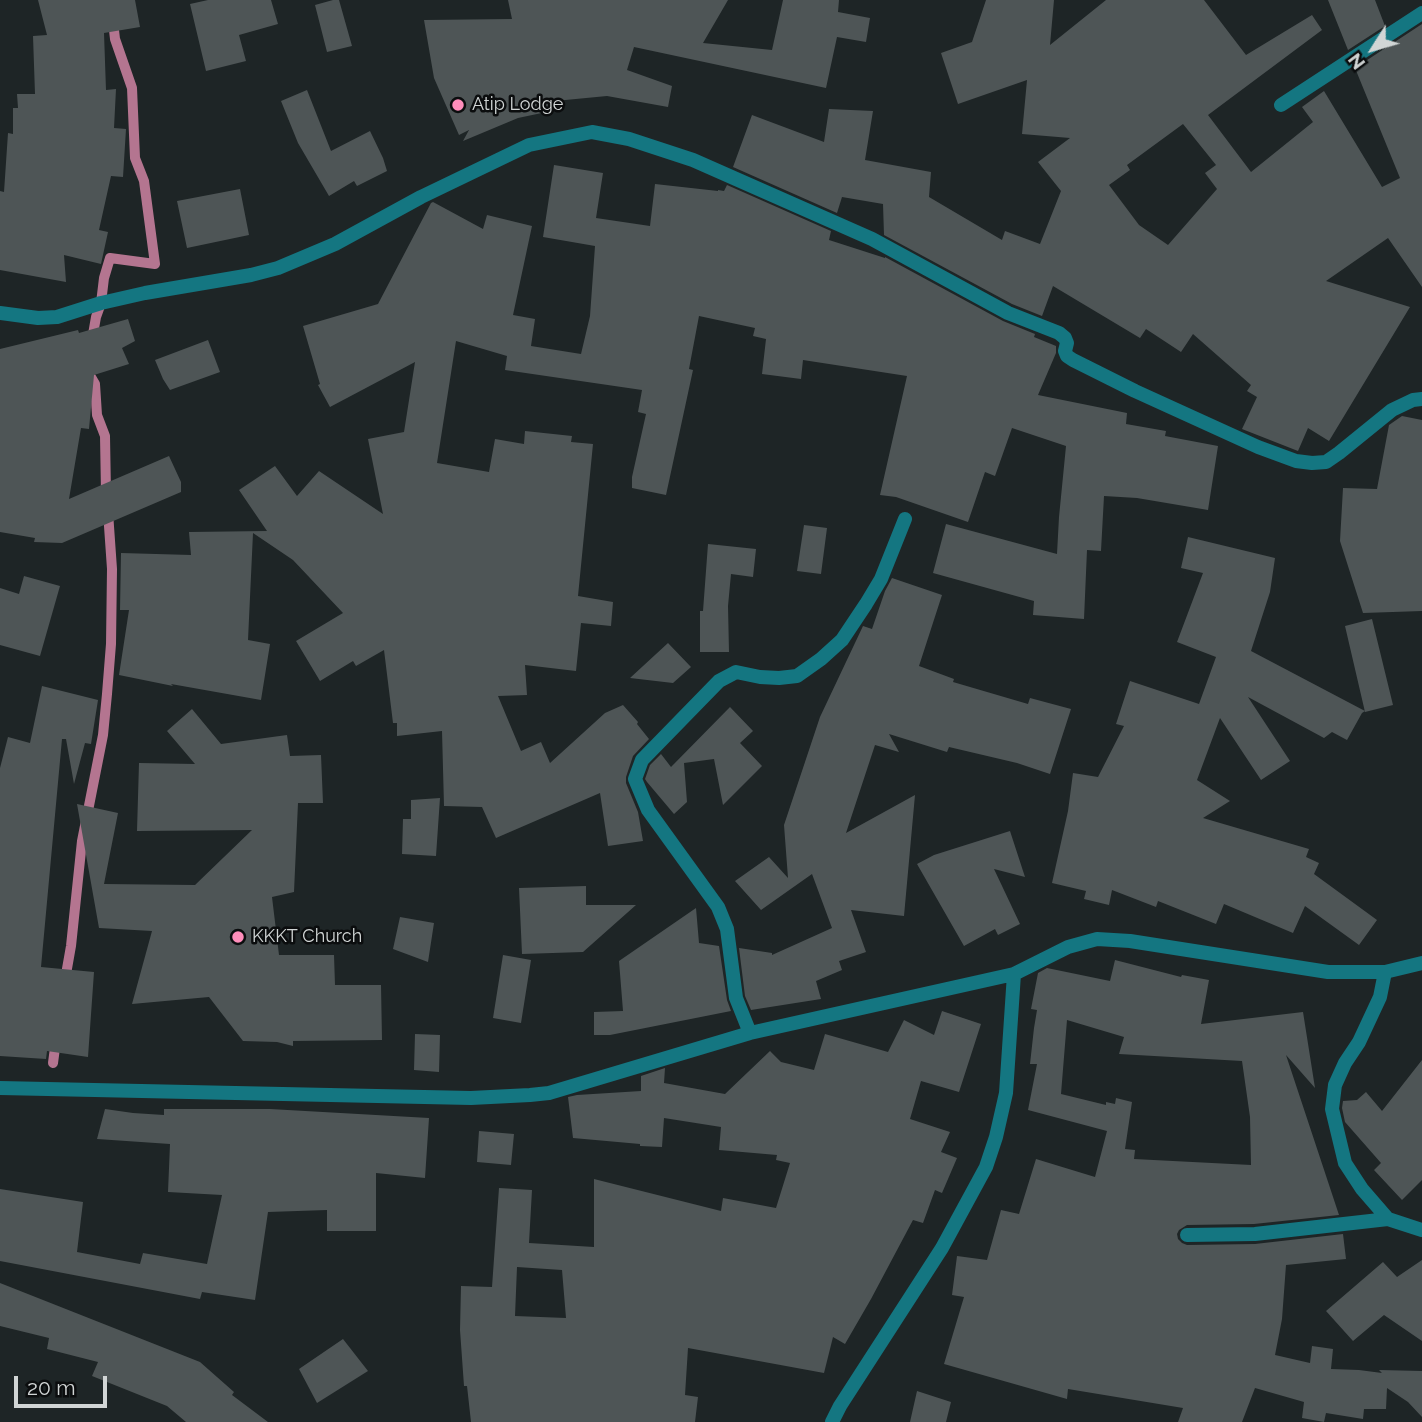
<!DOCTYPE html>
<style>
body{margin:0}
#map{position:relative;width:1422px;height:1422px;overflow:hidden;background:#1e2526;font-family:Raleway,sans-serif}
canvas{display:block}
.north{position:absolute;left:1338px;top:14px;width:70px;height:70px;-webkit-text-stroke:5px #0b0d0e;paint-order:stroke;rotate:233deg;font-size:19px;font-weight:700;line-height:28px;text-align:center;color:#d1d5d5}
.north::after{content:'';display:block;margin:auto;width:24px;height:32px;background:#d1d5d5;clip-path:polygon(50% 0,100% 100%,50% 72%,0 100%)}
.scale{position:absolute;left:14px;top:1376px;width:93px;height:32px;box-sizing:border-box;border:4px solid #d1d5d5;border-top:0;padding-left:9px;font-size:21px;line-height:24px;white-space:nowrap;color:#d1d5d5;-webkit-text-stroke:5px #0b0d0e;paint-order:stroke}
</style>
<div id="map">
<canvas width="1422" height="1422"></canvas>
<div class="north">N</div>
<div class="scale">20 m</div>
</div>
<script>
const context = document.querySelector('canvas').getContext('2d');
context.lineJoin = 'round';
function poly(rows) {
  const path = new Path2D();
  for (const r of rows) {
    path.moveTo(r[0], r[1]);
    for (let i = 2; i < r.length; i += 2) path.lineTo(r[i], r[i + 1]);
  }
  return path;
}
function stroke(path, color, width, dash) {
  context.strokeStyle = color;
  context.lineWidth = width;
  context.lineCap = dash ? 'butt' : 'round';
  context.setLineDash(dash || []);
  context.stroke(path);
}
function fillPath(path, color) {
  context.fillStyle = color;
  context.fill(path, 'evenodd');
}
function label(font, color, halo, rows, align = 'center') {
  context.font = font + ' Raleway,sans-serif';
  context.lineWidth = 5;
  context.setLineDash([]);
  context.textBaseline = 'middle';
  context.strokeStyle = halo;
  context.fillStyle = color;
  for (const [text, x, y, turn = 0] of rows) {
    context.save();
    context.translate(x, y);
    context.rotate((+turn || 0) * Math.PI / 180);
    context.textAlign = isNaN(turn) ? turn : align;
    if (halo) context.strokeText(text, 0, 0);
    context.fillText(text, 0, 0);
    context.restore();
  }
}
const stream = poly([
 [92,340,96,317,101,303,104,278,110,258,155,264,144,181,135,158,132,88,115,39,113,21],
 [88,372,95,384,97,415,105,436,106,493],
 [65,980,71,946,82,841,103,735,107,694,111,644,112,569,108,512],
 [53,1063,56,1040]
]);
const building = poly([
 [38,0,135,0,140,27,104,33,106,90,116,89,114,128,126,129,123,177,111,176,99,230,108,232,101,264,64,255,66,282,0,270,0,191,4,192,8,133,13,134,13,108,18,108,17,94,35,94,33,36,47,35],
 [208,0,271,0,278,24,239,35,246,61,206,71,190,4],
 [333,0,339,0,352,46,327,52,315,5],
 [508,0,728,0,703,43,772,50,783,0,839,0,838,12,870,18,866,42,837,37,826,88,634,47,627,70,672,86,668,107,607,96,555,101,556,110,518,118,463,141,469,130,459,135,434,78,424,20,512,19],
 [986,0,1054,0,1050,45,1106,0,1204,0,1246,55,1312,15,1322,30,1208,115,1251,172,1313,122,1302,107,1324,91,1382,187,1400,178,1355,68,1422,24,1422,287,1388,238,1326,281,1410,307,1329,441,1308,428,1298,451,1242,429,1257,397,1247,391,1251,385,1193,334,1181,352,1146,329,1140,338,1053,286,1042,316,1012,304,884,235,883,204,842,197,837,213,733,167,752,115,824,142,829,109,873,111,865,160,931,172,929,197,1002,240,1005,231,1040,244,1061,191,1038,162,1070,138,1022,134,1027,80,958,104,941,53,972,42],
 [1183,124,1216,165,1205,173,1217,189,1168,245,1139,225,1109,185,1130,170,1127,165],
 [1328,0,1375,0,1385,26,1348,50],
 [307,90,331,151,370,131,383,158,387,171,357,186,354,181,329,196,298,143,281,101],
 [554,165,603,173,596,218,650,226,655,184,718,191,718,190,724,191,727,185,831,231,829,240,885,258,885,257,1003,321,1035,334,1034,337,1056,346,1056,353,1038,395,1127,413,1126,424,1166,431,1165,436,1218,446,1208,510,1137,498,1104,496,1101,551,1087,550,1084,619,1033,615,1034,601,933,573,946,524,1057,554,1059,517,1066,446,1012,428,995,476,985,472,968,522,896,497,880,495,907,376,803,360,801,379,762,374,766,339,753,336,755,328,699,316,689,369,693,370,666,495,632,488,632,477,646,414,638,412,642,390,505,370,507,356,456,341,437,463,489,472,495,439,524,444,525,431,572,436,571,442,593,444,578,596,613,602,611,626,581,623,576,671,525,665,527,695,498,696,521,751,541,742,550,763,605,713,623,705,638,722,637,724,649,739,633,756,626,777,626,783,638,812,643,841,608,846,600,793,496,838,482,807,444,806,442,731,397,736,397,723,393,723,384,650,356,666,353,661,320,681,296,641,343,613,293,560,253,533,248,640,270,644,261,700,171,684,173,686,119,675,129,610,120,610,121,553,191,555,189,532,267,531,239,490,275,466,297,496,319,471,383,514,368,439,404,432,415,362,330,407,318,385,320,384,303,326,378,304,431,203,433,202,483,229,487,215,532,226,513,315,535,319,531,346,581,354,590,316,595,246,543,237],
 [240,189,249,235,187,248,177,201],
 [128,319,135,341,122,348,129,364,94,375,89,429,81,428,69,499,169,456,181,482,181,492,62,543,34,542,35,538,0,532,0,349,78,330,79,333],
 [208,340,220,372,170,390,163,379,155,360],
 [1402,416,1422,420,1422,611,1363,613,1340,541,1343,488,1377,489,1389,425],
 [804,525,827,528,821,574,797,571],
 [1188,537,1275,558,1270,592,1251,651,1365,711,1362,713,1347,740,1332,732,1324,738,1248,697,1290,761,1261,780,1220,718,1197,780,1230,801,1203,818,1309,849,1306,857,1319,863,1314,874,1377,920,1359,945,1305,906,1293,933,1224,904,1216,924,1158,901,1156,907,1112,890,1109,905,1084,899,1086,891,1052,883,1068,811,1073,773,1098,777,1124,726,1116,724,1130,681,1199,704,1216,657,1177,642,1203,573,1181,568],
 [708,544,756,549,753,577,731,574,728,606,729,652,700,652,700,611,703,611],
 [24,576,60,586,40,656,0,645,0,588,19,594],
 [892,578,942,595,919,666,954,679,953,682,1028,704,1030,698,1071,709,1050,774,1017,763,949,747,947,752,889,734,899,752,875,745,846,833,915,795,904,916,851,910,866,952,839,961,842,970,816,981,821,999,751,1010,745,996,739,948,772,953,772,955,832,928,812,874,761,910,735,881,769,857,788,878,784,825,820,717,863,626,872,629,885,591],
 [1372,619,1393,705,1365,712,1345,626],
 [668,643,691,667,673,683,630,678],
 [42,686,98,700,91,744,85,743,74,784,66,739,62,739,41,967,94,972,88,1057,47,1051,46,1059,0,1056,0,768,8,737,30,743],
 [730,707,753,731,740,743,762,766,723,805,714,759,684,763,687,802,674,814,647,782,645,779,650,765,661,754,671,767],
 [192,709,221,744,287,735,290,756,321,755,323,803,298,803,294,892,272,897,279,955,334,955,335,985,381,985,382,1040,293,1041,293,1046,277,1042,243,1041,209,997,132,1004,152,931,99,928,77,804,118,813,104,884,195,885,252,830,137,831,139,763,195,764,167,731],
 [440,798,436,856,402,854,403,819,411,819,411,800],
 [1010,831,1025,877,994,869,1020,924,998,935,995,929,964,946,917,864,934,855],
 [586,886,586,905,636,905,583,952,522,954,519,888],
 [696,908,699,943,719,946,727,1000,731,1011,610,1035,594,1035,594,1012,623,1011,619,961],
 [400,917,434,923,428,962,393,949],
 [503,955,531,960,521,1023,493,1018],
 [1115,960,1181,977,1182,975,1209,980,1201,1024,1303,1012,1315,1088,1286,1055,1339,1215,1254,1224,1187,1225,1179,1230,1177,1234,1178,1239,1182,1243,1187,1245,1255,1244,1343,1234,1346,1259,1286,1265,1282,1319,1275,1355,1310,1363,1312,1346,1333,1349,1331,1369,1359,1370,1382,1373,1379,1370,1422,1371,1422,1417,1408,1402,1387,1388,1386,1409,1364,1409,1363,1419,1326,1413,1324,1422,1302,1418,1304,1402,1255,1388,1242,1422,1178,1422,1183,1408,1068,1389,1067,1399,944,1364,964,1297,952,1295,957,1256,987,1260,1001,1210,1019,1214,1036,1159,1095,1177,1107,1131,1028,1110,1037,1064,1030,1064,1034,1028,1037,1010,1031,1009,1038,973,1047,968,1110,981],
 [1067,1020,1124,1037,1119,1054,1242,1061,1250,1117,1251,1165,1134,1159,1135,1150,1125,1149,1132,1102,1116,1098,1115,1104,1106,1102,1106,1105,1061,1094],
 [942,1011,981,1024,959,1092,921,1081,910,1119,950,1132,941,1152,957,1158,942,1193,935,1190,923,1223,913,1220,871,1299,845,1344,833,1337,824,1373,688,1348,685,1395,698,1397,695,1422,471,1422,467,1386,464,1386,460,1330,461,1286,492,1287,499,1188,532,1190,529,1243,594,1247,594,1179,721,1211,723,1198,776,1208,790,1163,776,1160,777,1155,719,1150,721,1127,664,1118,662,1147,640,1146,640,1144,573,1138,568,1097,577,1095,641,1091,641,1076,665,1068,664,1083,725,1094,770,1051,781,1062,814,1070,825,1034,888,1052,904,1020,934,1035],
 [517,1267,562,1270,566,1318,515,1316],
 [415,1034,440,1035,439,1072,414,1070],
 [1422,1060,1422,1180,1402,1200,1374,1170,1381,1163,1345,1122,1342,1108,1343,1101,1357,1100,1366,1092,1382,1111],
 [105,1109,133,1113,164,1115,164,1109,270,1109,429,1118,425,1178,376,1173,376,1231,327,1231,327,1210,268,1212,255,1300,202,1292,200,1299,0,1261,0,1189,83,1202,77,1252,140,1264,143,1253,207,1264,222,1195,168,1192,170,1144,97,1139],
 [479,1131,514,1134,511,1165,477,1162],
 [1422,1260,1422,1341,1384,1315,1353,1341,1326,1311,1383,1262,1397,1277],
 [0,1283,200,1362,234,1392,232,1395,268,1422,186,1422,167,1406,92,1376,98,1362,47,1349,49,1338,0,1326],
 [343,1339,368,1371,317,1403,299,1369],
 [917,1391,951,1402,946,1422,910,1422]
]);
const street = poly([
 [1281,105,1422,13],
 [0,313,38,318,57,317,101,303,145,293,251,275,278,268,335,244,421,197,529,145,592,132,629,139,693,160,872,239,1008,313,1059,333,1065,338,1067,343,1065,351,1067,356,1073,360,1135,391,1258,447,1296,461,1312,463,1326,462,1339,453,1392,410,1413,400,1422,399],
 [1385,972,1380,997,1359,1042,1345,1063,1335,1085,1332,1109,1345,1163,1362,1189,1388,1219,1422,1230],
 [750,1033,736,998,727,929,718,907,648,810,635,779,642,760,719,681,736,672,760,677,779,678,797,676,821,659,842,640,866,604,881,579,905,519],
 [0,1088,471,1098,530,1095,549,1093,750,1033,1014,974,1068,947,1097,939,1130,941,1328,972,1385,972,1422,963],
 [1187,1235,1255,1234,1388,1219],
 [832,1422,840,1406,942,1248,986,1167,996,1137,1006,1093,1014,974]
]);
const markers = [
 [458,105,7,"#ff8ebb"],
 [238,937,7,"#ff8ebb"]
];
const poiNames = [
 ["Atip Lodge",472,105],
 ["KKKT Church",252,937]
];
stroke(stream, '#b47590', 10);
fillPath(building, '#4e5556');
stroke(street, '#147681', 14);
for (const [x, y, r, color] of markers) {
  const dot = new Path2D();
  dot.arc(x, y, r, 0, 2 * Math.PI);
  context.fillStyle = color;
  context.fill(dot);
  stroke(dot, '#0b0d0e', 2.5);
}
label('18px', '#d1d5d5', '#0b0d0e', poiNames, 'left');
</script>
